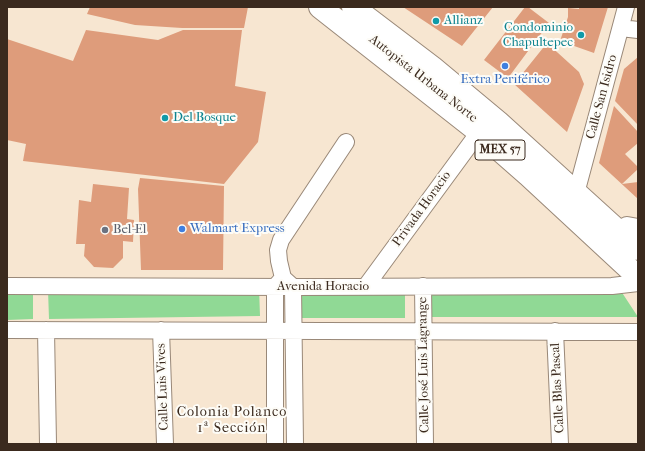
<!DOCTYPE html>
<meta charset="utf-8">
<style>
body{margin:0}
#map{position:relative;width:645px;height:451px;overflow:hidden;background:#f7e6d1;font-family:"IM FELL French Canon",serif}
canvas{display:block}
.frame{position:absolute;inset:0;border:8px solid #3b2a1e;pointer-events:none}
</style>
<div id="map">
<canvas width="645" height="451"></canvas>
<div class="frame"></div>
</div>
<script>
const context = document.querySelector('canvas').getContext('2d');
context.lineJoin = 'round';
function fillPath(path, color) {
  context.fillStyle = color;
  context.fill(path, 'evenodd');
}
function poly(rows) {
  const path = new Path2D();
  for (const r of rows) {
    path.moveTo(r[0], r[1]);
    for (let i = 2; i < r.length; i += 2) path.lineTo(r[i], r[i + 1]);
  }
  return path;
}
function stroke(path, color, width, dash) {
  context.strokeStyle = color;
  context.lineWidth = width;
  context.lineCap = dash ? 'butt' : 'round';
  context.setLineDash(dash || []);
  context.stroke(path);
}
function label(font, color, halo, rows, align = 'center') {
  context.font = font + ' "IM FELL French Canon",serif';
  context.lineWidth = 4;
  context.setLineDash([]);
  context.textBaseline = 'middle';
  context.strokeStyle = halo;
  context.fillStyle = color;
  for (const [text, x, y, turn = 0] of rows) {
    context.save();
    context.translate(x, y);
    context.rotate((+turn || 0) * Math.PI / 180);
    context.textAlign = isNaN(turn) ? turn : align;
    if (halo) context.strokeText(text, 0, 0);
    context.fillText(text, 0, 0);
    context.restore();
  }
}
const green = poly([
 [428,286,619,288,638,317,428,317],
 [259,287,260,316,49,319,48,290],
 [295,290,405,290,405,318,295,318],
 [33,291,33,319,7,320,7,292]
]);
const building = poly([
 [90,7,248,7,244,28,182,28,135,25,87,14],
 [403,7,493,7,462,46],
 [525,7,528,7,549,23,508,78,484,60],
 [579,7,608,7,594,53,560,41,568,17,568,8,579,9],
 [86,30,158,40,183,30,242,30,235,86,266,92,258,142,224,184,23,161,26,144,7,140,7,39,73,61],
 [547,43,579,72,584,84,567,132,514,84],
 [638,57,638,125,615,101,624,69],
 [614,106,638,132,638,143,625,154,638,167,638,169,622,184,638,182,638,199,599,163],
 [140,178,224,186,223,270,141,270,138,189],
 [93,184,129,188,127,219,134,220,133,242,123,241,123,258,113,268,94,267,84,256,85,244,76,244,79,200,91,202]
]);
const minor = poly([
 [621,28,638,30],
 [578,186,626,7],
 [7,286,293,287,612,286,638,283],
 [366,286,479,132],
 [423,286,425,444],
 [7,330,638,332],
 [46,330,48,444],
 [161,330,165,444],
 [555,331,560,444],
 [275,444,275,287,281,280],
 [295,444,293,287,283,278,279,261,278,250,281,240,346,142]
]);
const major = poly([
 [627,227,638,229]
]);
const highway = poly([
 [320,7,479,132,528,175,638,277],
 [353,7,432,67,498,122,638,249]
]);
const markers = [
 [436,21,4,"#0f9aa8"],
 [581,35,4,"#0f9aa8"],
 [505,66,4,"#3f7fe0"],
 [165,118,4,"#0f9aa8"],
 [182,229,4,"#3f7fe0"],
 [105,230,4,"#6b7280"]
];
const shields = [
 [500,150,50]
];
const shieldNames = [
 ["MEX 57",500,150]
];
const cultureNames = [
 ["Allianz",444,21],
 ["Condominio",573,28,"right"],
 ["Chapultepec",573,43,"right"],
 ["Del Bosque",173,118]
];
const streetNames = [
 ["Autopista Urbana Norte",423,79,38],
 ["Calle San Isidro",602,97,-75],
 ["Privada Horacio",422,209,-54],
 ["Avenida Horacio",323,287],
 ["Calle José Luis Lagrange",424,365,-91],
 ["Calle Luis Vives",163,387,-92],
 ["Calle Blas Pascal",558,388,-93]
];
const shopNames = [
 ["Extra Periférico",505,80],
 ["Walmart Express",190,229,"left"]
];
const worshipNames = [
 ["Bel-El",113,230]
];
const neighbourhoodNames = [
 ["Colonia Polanco",232,413],
 ["1ª Sección",232,429]
];
fillPath(green, '#90d995');
fillPath(building, '#de9c7b');
stroke(minor, '#998878', 18);
stroke(major, '#998878', 22);
stroke(highway, '#998878', 24);
stroke(minor, '#fff', 16);
stroke(major, '#fff', 20);
stroke(highway, '#fff', 22);
for (const [x, y, r, color] of markers) {
  const dot = new Path2D();
  dot.arc(x, y, r, 0, 2 * Math.PI);
  context.fillStyle = color;
  context.fill(dot);
  stroke(dot, '#fdfcf7', 1.5);
}
for (const [x, y, w] of shields) {
  const box = new Path2D();
  box.roundRect(x - w / 2, y - 10, w, 20, 3);
  context.fillStyle = '#fdfcf7';
  context.fill(box);
  stroke(box, '#3b2a1e', 1);
}
label('bold 12px', '#3b2a1e', null, shieldNames);
label('13px', '#0d838f', '#fdfcf7', cultureNames, 'left');
label('13px', '#3b2a1e', '#fdfcf7', streetNames);
label('13px', '#366cbe', '#fdfcf7', shopNames);
label('13px', '#5b616d', '#fdfcf7', worshipNames, 'left');
context.letterSpacing = '1px';
label('14px', '#3b2a1e', '#fdfcf7', neighbourhoodNames);
context.letterSpacing = '0px';
</script>
